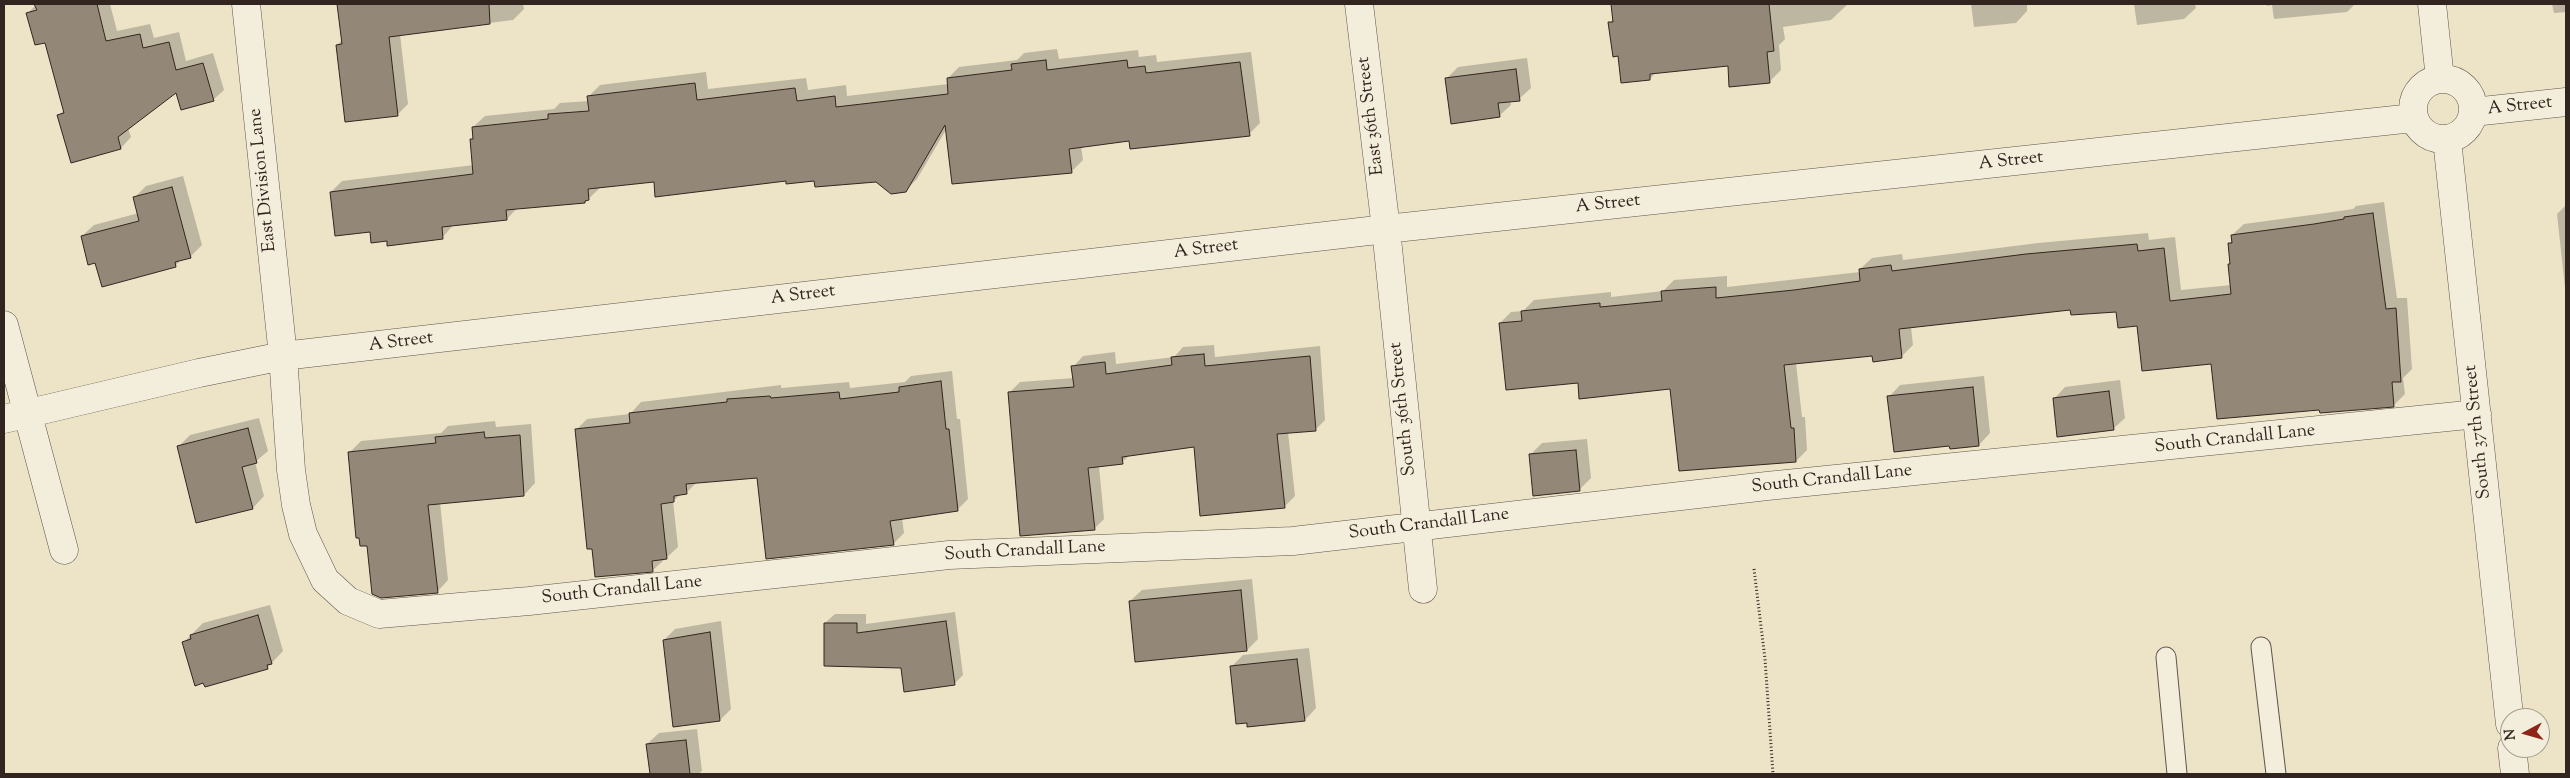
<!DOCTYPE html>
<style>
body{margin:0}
#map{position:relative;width:2570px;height:778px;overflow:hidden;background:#ede4c8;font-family:"Sorts Mill Goudy",serif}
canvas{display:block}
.frame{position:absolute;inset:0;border:5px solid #32241f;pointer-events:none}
.north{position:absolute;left:2500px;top:708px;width:50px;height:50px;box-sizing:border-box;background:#f3eddb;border:1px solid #a69d90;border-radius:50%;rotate:264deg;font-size:14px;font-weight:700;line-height:20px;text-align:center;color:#32241f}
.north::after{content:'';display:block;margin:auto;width:18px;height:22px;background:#8f2418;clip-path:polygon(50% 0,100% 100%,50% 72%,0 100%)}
</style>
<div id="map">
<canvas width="2570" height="778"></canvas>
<div class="frame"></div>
<div class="north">N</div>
</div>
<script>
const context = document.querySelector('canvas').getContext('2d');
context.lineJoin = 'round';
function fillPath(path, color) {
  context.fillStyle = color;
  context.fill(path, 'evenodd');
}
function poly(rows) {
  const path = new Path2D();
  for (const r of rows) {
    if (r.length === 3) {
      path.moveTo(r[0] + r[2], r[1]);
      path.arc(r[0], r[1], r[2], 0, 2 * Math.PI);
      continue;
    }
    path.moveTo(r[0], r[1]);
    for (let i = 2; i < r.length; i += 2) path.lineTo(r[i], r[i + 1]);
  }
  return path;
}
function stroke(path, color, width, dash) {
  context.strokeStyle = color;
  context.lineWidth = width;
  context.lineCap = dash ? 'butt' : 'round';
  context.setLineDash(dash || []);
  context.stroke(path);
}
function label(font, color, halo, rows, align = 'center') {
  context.font = font + ' "Sorts Mill Goudy",serif';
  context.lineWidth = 4;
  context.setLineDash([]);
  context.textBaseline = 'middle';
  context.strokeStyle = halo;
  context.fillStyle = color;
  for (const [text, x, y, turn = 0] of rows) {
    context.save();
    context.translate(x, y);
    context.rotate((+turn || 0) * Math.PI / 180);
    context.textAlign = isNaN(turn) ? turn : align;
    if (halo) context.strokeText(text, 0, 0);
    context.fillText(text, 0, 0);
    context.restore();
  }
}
const shadow = poly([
 [37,4,110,4,117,31,150,24,154,38,179,32,186,61,213,53,224,90,213,100,177,91,128,128,131,137,121,148,72,161,59,115,65,109,46,41,28,13],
 [339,4,523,4,524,9,513,20,400,34,408,104,397,115,337,45,342,40],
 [1612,4,1848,4,1831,20,1783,27,1785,39,1779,45,1781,70,1769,82,1729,65,1656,72,1650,79,1619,54,1610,23,1614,18],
 [1971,4,2027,4,2027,11,2016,23,1974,27],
 [2134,4,2195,4,2196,8,2184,19,2137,25],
 [2267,4,2355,4,2347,12,2274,19,2272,5,2267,6],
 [2552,4,2566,4,2566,12,2554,13],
 [1057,49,1059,59,1138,50,1139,57,1156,55,1157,62,1251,52,1260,123,1249,134,1130,140,1081,146,1083,160,1072,171,947,128,917,179,905,191,877,181,655,180,600,188,585,202,518,207,507,219,454,224,442,238,371,231,331,192,342,181,474,165,471,140,474,137,473,127,485,116,554,109,560,103,589,101,588,97,600,85,706,72,708,89,806,78,808,90,846,85,847,96,948,84,948,78,959,67,1017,60,1024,53],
 [1527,58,1531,88,1519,99,1510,100,1511,105,1499,116,1447,78,1458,67],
 [183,176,202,245,190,257,182,259,175,266,96,262,82,236,94,225,139,213,134,198,146,186],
 [2384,202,2397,298,2407,298,2412,369,2403,378,2405,394,2393,406,2320,408,2212,362,2138,324,2117,311,2071,309,1911,327,1913,345,1901,357,1873,355,1796,363,1802,417,1805,417,1807,450,1796,461,1672,388,1500,323,1511,312,1523,311,1534,300,1611,292,1611,297,1663,291,1674,280,1727,276,1727,287,1860,272,1860,269,1872,258,1902,254,1903,260,2038,243,2148,233,2149,240,2175,237,2181,290,2231,285,2229,244,2233,240,2232,235,2244,224,2326,213,2353,209,2356,206],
 [2566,205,2566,297,2557,214],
 [1214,345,1215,357,1320,346,1325,420,1315,430,1288,432,1295,496,1284,507,1195,446,1130,455,1122,462,1099,466,1104,519,1094,529,1010,392,1020,382,1074,378,1073,367,1083,356,1115,352,1116,364,1174,357,1183,347],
 [952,371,957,419,960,419,968,499,957,510,902,518,904,533,893,544,758,477,697,482,686,493,681,494,673,501,678,547,652,571,576,430,587,419,630,414,641,402,781,385,781,388,849,382,850,388,905,382,911,376],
 [1984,376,1990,433,1979,445,1950,445,1889,397,1900,385],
 [2120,380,2125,418,2113,429,2054,399,2065,387],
 [259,418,268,451,255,462,264,496,253,508,178,447,190,435],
 [495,421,496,427,531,424,535,483,524,495,440,502,448,580,437,592,349,453,361,441,441,433,448,426],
 [1587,439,1591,478,1579,490,1530,455,1542,443],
 [1252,579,1258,639,1247,650,1130,601,1142,590],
 [270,605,283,651,267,668,184,642,203,623],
 [955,612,963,675,954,684,902,667,825,623,835,614,866,614,866,624],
 [721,621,731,709,720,720,664,640,675,629],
 [1309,648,1316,708,1305,720,1231,667,1243,655],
 [697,729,702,771,698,774,651,774,647,744,659,733]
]);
const building = poly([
 [34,4,97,4,106,41,140,34,143,48,169,42,176,70,203,63,214,101,181,110,176,93,118,137,121,149,71,163,57,115,64,113,45,43,35,45,26,13,37,10,34,4],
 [337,4,489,4,490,24,389,37,398,116,345,122,336,45,342,44,337,4],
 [1611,4,1769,4,1774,51,1767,52,1770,83,1729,87,1728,66,1650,74,1650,80,1621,83,1618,56,1613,57,1608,22,1613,22,1611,4],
 [1046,60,1047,70,1127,60,1128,68,1145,66,1146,73,1240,62,1250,136,1130,149,1129,141,1069,149,1072,173,952,184,945,125,906,192,891,194,876,182,815,187,814,181,786,184,786,181,655,197,654,182,588,189,589,200,585,201,585,203,506,210,507,220,442,227,443,239,387,246,387,241,371,243,370,232,335,236,330,192,473,174,470,139,473,139,472,127,548,119,548,114,589,111,587,96,695,83,697,100,795,88,797,101,835,96,836,107,948,94,947,78,1012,70,1011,64,1046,60],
 [1516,69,1520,101,1498,103,1500,117,1451,124,1445,78,1516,69],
 [172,187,191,258,175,262,176,267,102,287,95,263,88,265,81,236,139,221,133,197,172,187],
 [2373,213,2386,309,2396,308,2401,382,2392,382,2394,407,2320,413,2319,410,2217,419,2211,364,2142,371,2137,326,2118,328,2116,312,2071,315,2070,310,1899,329,1902,358,1873,362,1872,356,1784,365,1791,428,1794,428,1796,462,1679,471,1670,389,1579,399,1578,383,1506,390,1499,323,1522,321,1521,311,1600,303,1600,307,1662,301,1661,291,1716,287,1716,298,1794,290,1860,281,1859,269,1891,265,1892,271,2026,254,2137,244,2138,251,2164,248,2170,301,2231,294,2228,264,2230,264,2228,243,2232,243,2231,235,2314,224,2344,219,2344,217,2373,213],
 [1204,354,1205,366,1310,356,1316,431,1277,434,1285,508,1200,516,1194,447,1122,457,1123,464,1088,468,1095,530,1020,536,1008,392,1074,387,1071,366,1105,362,1106,374,1172,365,1171,357,1204,354],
 [941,381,946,429,949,429,958,511,890,521,894,545,766,559,757,478,686,484,687,494,674,496,674,502,661,504,667,559,652,561,653,572,595,577,592,549,587,549,575,429,630,423,629,413,727,402,727,399,770,396,771,398,839,392,840,399,899,392,899,387,941,381],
 [1973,387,1979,446,1950,449,1949,446,1894,452,1887,396,1973,387],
 [2109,391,2114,430,2057,437,2053,398,2109,391],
 [248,428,257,463,242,467,253,509,196,523,177,446,248,428],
 [484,432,485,438,520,435,524,496,428,505,438,593,381,598,372,594,367,546,360,546,359,538,356,538,348,452,436,443,435,437,484,432],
 [1576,450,1580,491,1533,496,1529,454,1576,450],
 [1241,590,1247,651,1135,662,1129,601,1241,590],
 [258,615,272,664,267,665,268,669,205,687,203,683,195,686,182,642,191,639,190,635,258,615],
 [946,621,955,685,904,692,901,668,824,666,824,623,857,623,857,633,946,621],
 [710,632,720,721,673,727,663,640,710,632],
 [1297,659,1305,721,1247,727,1247,723,1236,724,1230,666,1297,659],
 [686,740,690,774,650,774,646,744,686,740]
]);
const path = poly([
 [1754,569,1765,659,1773,774]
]);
const service = poly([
 [2261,647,2276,774],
 [2166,657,2177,774]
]);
const minor = poly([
 [246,4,283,356,291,470,296,505,303,534,325,580,348,601,379,614,529,601,949,555,1293,541,1767,486,2477,414],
 [1359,4,1386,229,1423,589],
 [2432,4,2440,79],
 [2443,109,30],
 [2473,112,2566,102],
 [2447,140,2510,724],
 [4,325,64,550],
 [4,419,199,373,283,356,1386,229,2413,118],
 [2512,748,2515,774]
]);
const streetNames = [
 ["A Street",2520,107,-6],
 ["East 36th Street",1372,116,-97],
 ["A Street",2011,162,-6],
 ["East Division Lane",264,180,-96],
 ["A Street",1608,205,-6],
 ["A Street",1206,250,-7],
 ["A Street",803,296,-7],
 ["A Street",401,343,-7],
 ["South 36th Street",1404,409,-96],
 ["South 37th Street",2479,432,-96],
 ["South Crandall Lane",2235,440,-6],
 ["South Crandall Lane",1832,480,-6],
 ["South Crandall Lane",1429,525,-7],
 ["South Crandall Lane",1025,552,-3],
 ["South Crandall Lane",622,591,-6]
];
fillPath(shadow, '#0003');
fillPath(building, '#938877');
stroke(building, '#32241f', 1);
stroke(service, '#615449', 21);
stroke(minor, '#615449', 29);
stroke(path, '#32241f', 3, [1, 2.5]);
stroke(service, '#f3eddb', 19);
stroke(minor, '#f3eddb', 28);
label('18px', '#32241f', '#f3eddb', streetNames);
</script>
